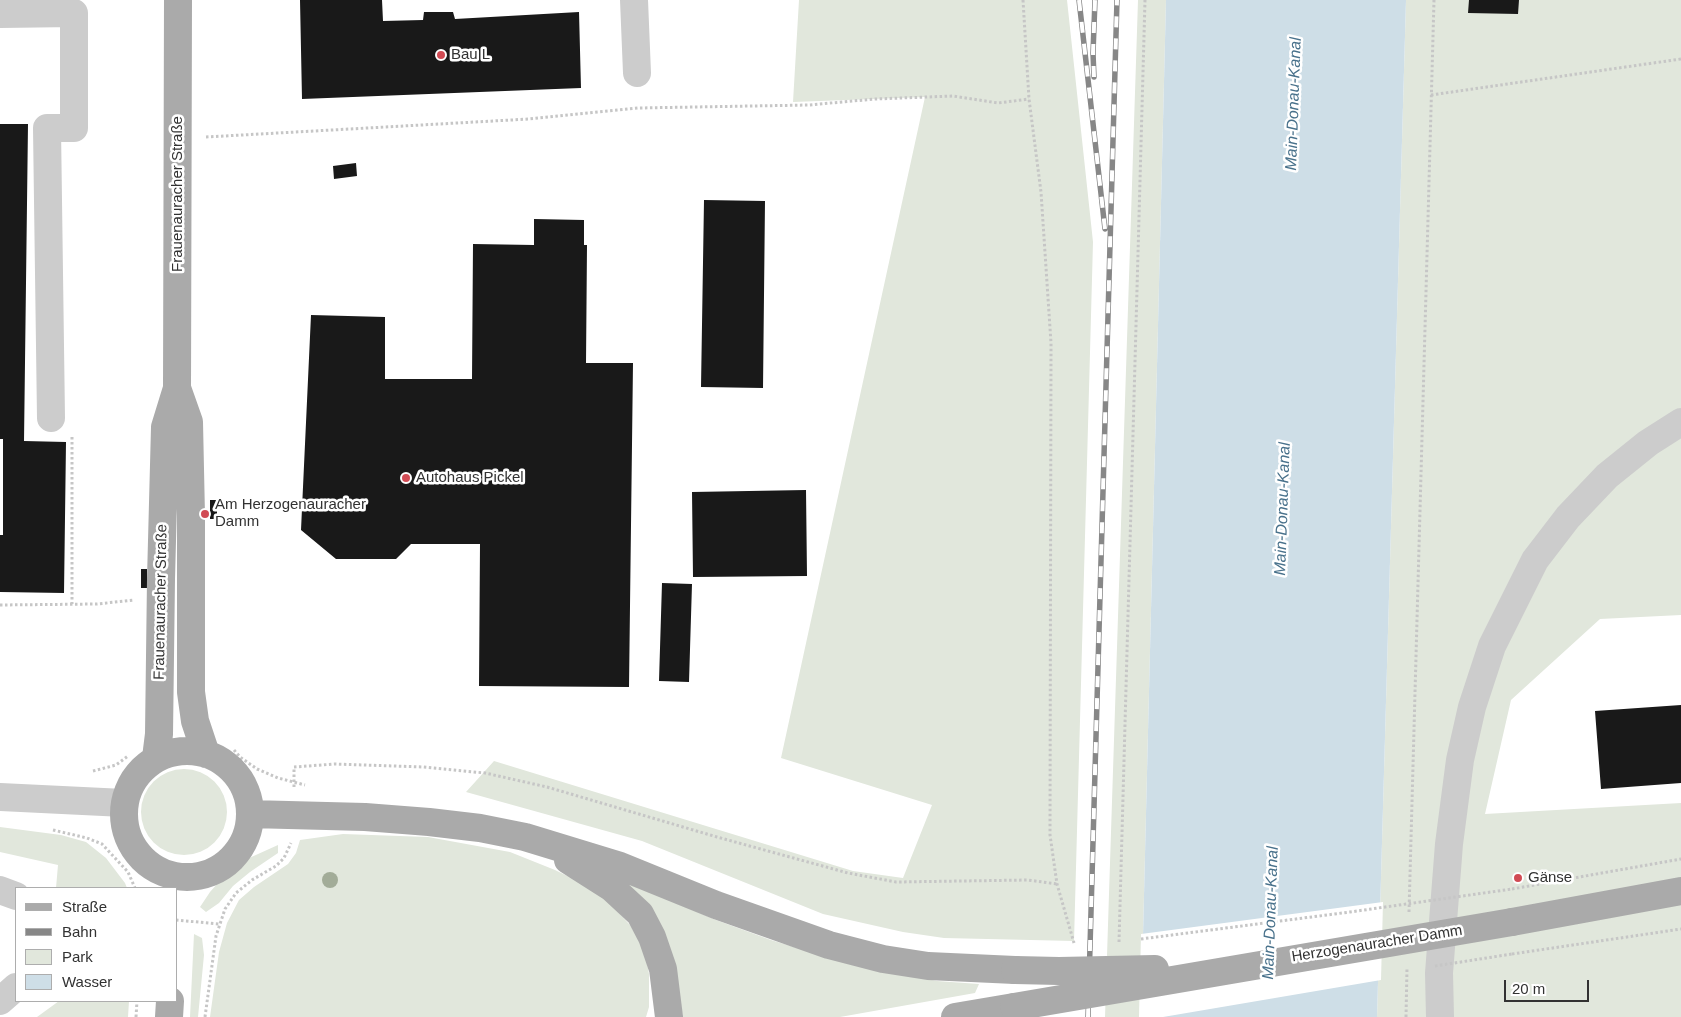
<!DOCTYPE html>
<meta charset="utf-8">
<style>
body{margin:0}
#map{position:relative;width:1681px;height:1017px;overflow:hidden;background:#fff;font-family:Helvetica,sans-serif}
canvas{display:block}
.legend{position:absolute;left:15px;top:887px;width:162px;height:115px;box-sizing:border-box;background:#fff;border:1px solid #adadad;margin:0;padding:6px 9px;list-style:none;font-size:15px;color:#323232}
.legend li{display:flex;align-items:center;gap:10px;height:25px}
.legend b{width:25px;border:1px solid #adadad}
.scale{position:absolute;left:1504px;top:980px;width:85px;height:22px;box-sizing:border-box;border:2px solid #323232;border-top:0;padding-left:6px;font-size:15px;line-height:18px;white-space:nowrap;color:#323232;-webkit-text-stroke:4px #fff;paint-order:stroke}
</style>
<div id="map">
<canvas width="1681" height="1017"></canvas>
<ul class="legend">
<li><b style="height:6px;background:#aaa"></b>Straße</li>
<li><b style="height:6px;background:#878787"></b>Bahn</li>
<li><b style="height:14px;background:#e1e7dc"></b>Park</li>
<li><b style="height:14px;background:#cedee7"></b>Wasser</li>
</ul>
<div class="scale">20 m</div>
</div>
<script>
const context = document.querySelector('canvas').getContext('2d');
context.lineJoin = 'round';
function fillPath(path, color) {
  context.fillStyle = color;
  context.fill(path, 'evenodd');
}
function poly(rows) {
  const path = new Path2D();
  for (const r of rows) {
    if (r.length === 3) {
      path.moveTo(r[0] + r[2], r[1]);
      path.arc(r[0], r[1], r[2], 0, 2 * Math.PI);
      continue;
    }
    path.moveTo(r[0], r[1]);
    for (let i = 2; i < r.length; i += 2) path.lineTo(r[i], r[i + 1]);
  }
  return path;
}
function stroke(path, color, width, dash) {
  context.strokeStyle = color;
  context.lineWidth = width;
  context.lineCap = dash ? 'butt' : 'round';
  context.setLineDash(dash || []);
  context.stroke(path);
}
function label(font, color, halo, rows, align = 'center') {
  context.font = font + ' Helvetica,sans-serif';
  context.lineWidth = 5;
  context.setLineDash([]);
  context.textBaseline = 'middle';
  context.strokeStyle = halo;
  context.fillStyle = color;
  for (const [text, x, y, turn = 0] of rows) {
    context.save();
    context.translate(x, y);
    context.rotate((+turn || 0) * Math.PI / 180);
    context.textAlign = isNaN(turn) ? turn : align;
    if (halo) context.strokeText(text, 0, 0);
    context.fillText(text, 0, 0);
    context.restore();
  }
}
const green = poly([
 [799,0,1067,0,1093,242,1074,941,944,938,903,932,823,914,642,841,466,792,494,761,853,871,903,878,932,805,781,758,925,97,793,102],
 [1138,0,1166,0,1141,1017,1105,1017],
 [1406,0,1681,0,1681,615,1600,619,1511,700,1485,814,1681,803,1681,1017,1377,1017],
 [184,812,43],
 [0,827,61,835,86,842,106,858,125,883,127,888,56,888,58,865,0,852],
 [343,834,428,837,510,852,555,870,590,887,608,901,630,925,645,951,649,974,649,1007,646,1017,210,1017,219,952,227,923,239,900,254,887,288,864,296,853,300,840],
 [278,845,278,853,250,872,233,886,219,903,206,912,200,907,210,892,225,875,247,859],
 [627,882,716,920,771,940,840,961,937,981,979,984,975,993,840,1017,683,1017,681,1005],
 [194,934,202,938,204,955,198,1017,190,1017],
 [59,1001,129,1001,128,1017,37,1017]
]);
const water = poly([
 [1166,0,1406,0,1377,1017,1141,1017]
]);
const pier = poly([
 [1383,902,1381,980,1163,1017,1139,1017,1141,934]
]);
const building = poly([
 [300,0,382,0,383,21,423,20,424,12,453,12,455,19,579,12,581,88,302,99],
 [1469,0,1519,0,1518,14,1468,13],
 [0,124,28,124,24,441,66,442,64,593,0,592,0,535,3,535,3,439,0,439],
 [356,163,357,176,334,179,333,166],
 [704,200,765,201,763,388,701,387],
 [534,219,584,220,584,245,587,245,586,363,633,363,629,687,479,686,480,544,411,544,396,559,336,559,301,530,311,315,385,317,385,379,472,379,473,244,534,245],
 [806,490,807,576,693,577,692,492],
 [210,500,217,500,217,519,210,519],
 [141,569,147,569,147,588,141,588],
 [662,583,692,584,689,682,659,681],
 [1681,705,1681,783,1601,789,1595,711]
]);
const path = poly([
 [1023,0,1029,99,1041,192,1051,343,1050,835,1057,884,1074,943],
 [1431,95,1681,59],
 [206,137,529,119,638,108,809,105,875,99,953,96,998,103,1029,99],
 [72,437,72,604],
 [0,605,97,604,134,600],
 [234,750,240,757,257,769,278,778,305,785],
 [93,771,116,765,128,756],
 [294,787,294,767,335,764,423,767,485,773,547,787,717,837,848,873,896,882,1028,880,1057,884],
 [53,830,87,838,102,844,128,872,135,888],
 [1512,889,1681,859],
 [1409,912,1434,0],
 [176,920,219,924],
 [1119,942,1145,0],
 [1512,954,1681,929],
 [136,1017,137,1001],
 [205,1017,216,936,225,909,236,893,252,880,276,866,284,858,291,843],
 [1406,1017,1407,968]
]);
const minor = poly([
 [634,0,637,73],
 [0,14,74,13,74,128,47,128,51,418],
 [0,797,124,803],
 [0,890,16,896],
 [0,1001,16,987],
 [1440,1017,1439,973,1449,844,1460,760,1472,707,1492,646,1535,560,1568,517,1607,476,1648,443,1681,422]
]);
const major = poly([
 [177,388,189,422,191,516,191,692,195,721,206,754],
 [187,814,63],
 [156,758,159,734,161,579,165,427,177,388,178,0],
 [250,814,365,817,429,822,480,828,525,837,620,866,716,905,829,945,883,959,928,966,1015,970],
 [568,860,612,888,640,914,652,937,663,969,669,1017],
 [1512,922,1681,891],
 [169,1017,170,1001],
 [955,1017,1014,1007]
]);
const rail = poly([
 [1079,0,1105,229],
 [1094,77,1093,53,1095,0],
 [1088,1017,1117,0]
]);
const pathBridge = poly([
 [1141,939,1350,912,1512,889],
 [1435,966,1512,954]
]);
const majorBridge = poly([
 [1015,970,1059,971,1155,969],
 [1014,1007,1512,922]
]);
const trees = [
 [330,880]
];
const markers = [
 [441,55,5,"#d14b54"],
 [406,478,5,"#d14b54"],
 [205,514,5,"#d14b54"],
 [1518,878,5,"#d14b54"]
];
const poiNames = [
 ["Bau L",451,55],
 ["Autohaus Pickel",416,478],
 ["Am Herzogenauracher",215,505],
 ["Damm",215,522],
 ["Gänse",1528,878]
];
const streetNames = [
 ["Frauenauracher Straße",178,194,-90],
 ["Frauenauracher Straße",161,602,-89],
 ["Herzogenauracher Damm",1377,944,-9]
];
const waterNames = [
 ["Main-Donau-Kanal",1294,104,-88],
 ["Main-Donau-Kanal",1283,509,-88],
 ["Main-Donau-Kanal",1271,913,-88]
];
fillPath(green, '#e1e7dc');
fillPath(water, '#cedee7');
fillPath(pier, '#fff');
fillPath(building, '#191919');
stroke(path, '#c6c6c6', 3, [2.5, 2.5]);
stroke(minor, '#ccc', 28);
stroke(major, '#aaa', 28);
stroke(rail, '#878787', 5.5);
stroke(rail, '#fff', 4, [11]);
stroke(pathBridge, '#c6c6c6', 3, [2.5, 2.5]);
stroke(majorBridge, '#aaa', 28);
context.fillStyle = '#a2ac98';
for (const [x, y] of trees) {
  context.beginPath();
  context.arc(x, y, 8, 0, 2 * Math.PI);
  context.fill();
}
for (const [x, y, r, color] of markers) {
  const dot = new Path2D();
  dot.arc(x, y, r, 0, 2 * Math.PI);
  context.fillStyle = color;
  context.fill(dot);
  stroke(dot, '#fff', 2);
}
label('15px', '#323232', '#fff', poiNames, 'left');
label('15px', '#323232', '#fff', streetNames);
label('italic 16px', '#48718b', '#fff', waterNames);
</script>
